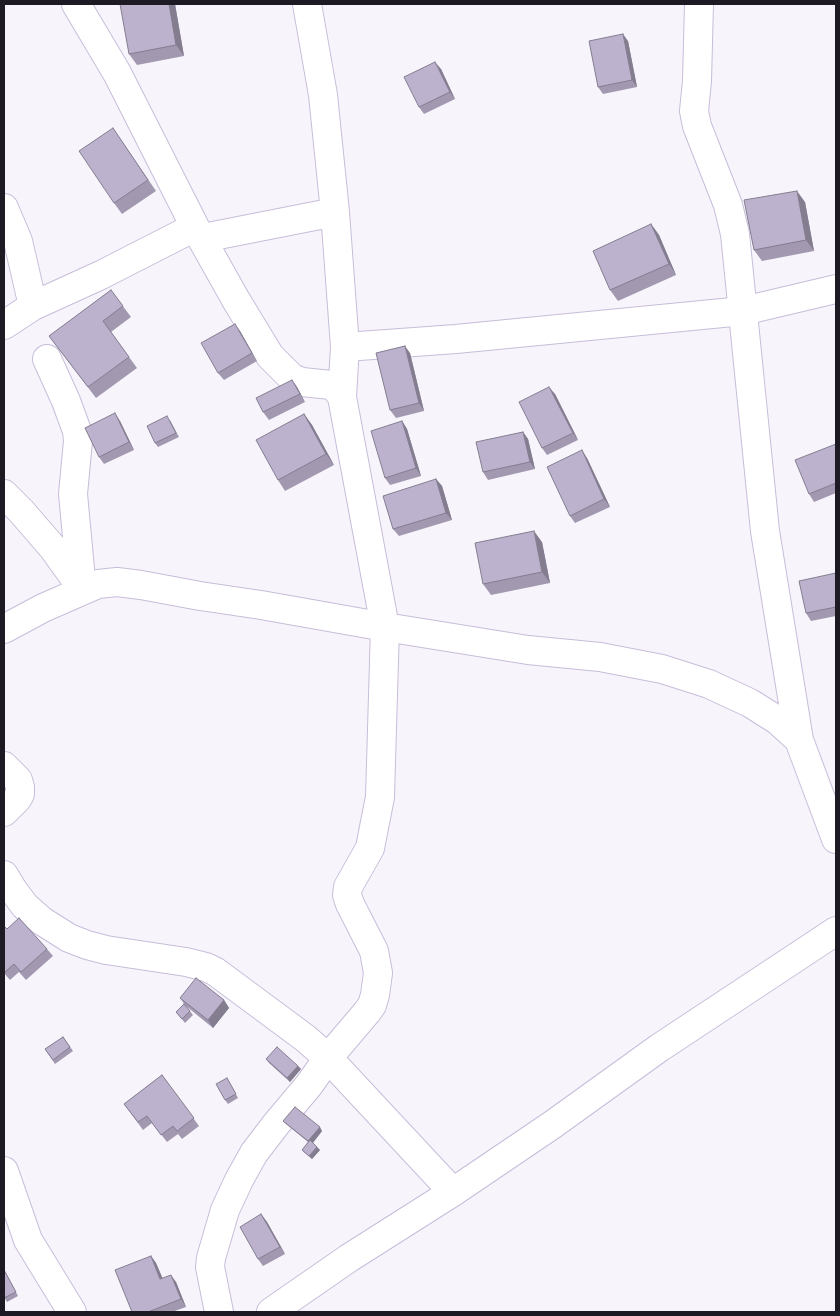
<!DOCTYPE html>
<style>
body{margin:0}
#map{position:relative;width:840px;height:1316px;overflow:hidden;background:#f7f5fb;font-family:"Source Sans 3",sans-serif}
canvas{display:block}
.frame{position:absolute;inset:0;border:5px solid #1d1a24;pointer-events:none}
</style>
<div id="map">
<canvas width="840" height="1316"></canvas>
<div class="frame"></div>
</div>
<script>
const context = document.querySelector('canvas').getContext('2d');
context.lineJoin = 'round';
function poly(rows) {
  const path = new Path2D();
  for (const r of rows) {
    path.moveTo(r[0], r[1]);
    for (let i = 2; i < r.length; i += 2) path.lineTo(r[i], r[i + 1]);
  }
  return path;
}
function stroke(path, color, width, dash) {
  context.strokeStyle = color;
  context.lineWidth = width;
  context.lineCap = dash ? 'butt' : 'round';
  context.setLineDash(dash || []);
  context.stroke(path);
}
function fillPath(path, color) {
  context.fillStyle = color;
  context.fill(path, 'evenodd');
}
const minor = poly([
 [76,4,117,73,195,227,236,300,270,356,292,378,302,382,331,385,335,387,342,397,385,627,380,797,370,848,348,887,347,895,350,904,374,951,378,973,375,995,372,1005,367,1012,328,1058,309,1085,277,1123,254,1153,239,1180,225,1210,211,1258,210,1267,219,1312],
 [307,4,323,95,335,212,345,347,342,397],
 [699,4,697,81,694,111,697,126,728,205,735,234,765,531,799,740,836,839],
 [4,208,18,241,33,306],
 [203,238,335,212],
 [4,325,33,306,101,275,195,227],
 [345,347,456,339,743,311,836,289],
 [47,359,66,401,77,431,78,441,73,494,82,590],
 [4,494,21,511,53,548,81,587],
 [4,629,43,608,98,584,117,582,141,585,200,596,261,605,385,627,528,650,600,657,662,669,709,684,750,703,777,720,799,740],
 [4,766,18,780,20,787,20,794,17,799,4,812],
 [4,875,13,890,25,906,42,921,69,938,87,945,106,950,186,962,206,967,216,972,305,1038,328,1058,453,1192],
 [4,1171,28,1240,72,1312],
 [271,1312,349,1258,453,1192,552,1125,659,1048,836,931]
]);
const wall = poly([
 [175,4,184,56,137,65,129,54],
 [628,41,637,87,603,94,598,87],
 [441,69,455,99,424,114,419,107],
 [113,128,156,191,122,214,114,203],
 [805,202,814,251,762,261,754,250],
 [651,224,659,235,676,275,618,301,610,290],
 [111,290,131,317,111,332,137,368,96,398,49,336],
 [240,331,257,361,224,380,218,373],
 [410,353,424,411,396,418,390,410],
 [292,380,297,387,305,402,269,420,263,412],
 [555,394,578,440,547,455,542,448],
 [304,414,312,425,334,465,285,491,278,480],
 [170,420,179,437,158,447,155,443],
 [120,421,134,450,104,464,99,457],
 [402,421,407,429,421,476,390,485,385,478],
 [523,432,528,439,535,469,488,480,483,472],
 [836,444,836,493,814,502,809,494],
 [587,458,610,507,575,523,570,516],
 [436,479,442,486,452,520,399,536,393,529],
 [542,542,550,583,491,595,483,584],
 [836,573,836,616,811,621,806,613],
 [4,926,7,929,47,949,53,956,26,980,19,972,10,980,4,973],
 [180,998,224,1000,229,1008,213,1028,186,1006,193,1015,185,1023,176,1012,185,1005],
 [63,1037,73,1051,55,1064,45,1049],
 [266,1059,298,1066,301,1069,290,1082,269,1063],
 [162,1075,199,1126,182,1139,178,1134,167,1142,152,1123,143,1130,124,1104],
 [227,1078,238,1098,228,1104,225,1100],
 [283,1121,322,1131,313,1143,320,1150,312,1159,305,1153,302,1150,308,1142,286,1124],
 [261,1214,267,1222,285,1254,263,1266,258,1259],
 [151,1256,156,1263,162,1278,176,1282,186,1307,172,1312,132,1312],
 [4,1269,18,1296,7,1302,4,1297]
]);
const shadedWall = poly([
 [169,4,175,4,184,56,176,45],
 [623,34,628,41,637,87,632,80],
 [435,62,441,69,455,99,450,92],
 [797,191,805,202,814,251,806,240],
 [651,224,659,235,676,275,669,264],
 [235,324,240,331,257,361,252,353],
 [405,346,410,353,424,411,419,403],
 [292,380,297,387,305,402,300,394],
 [549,387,555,394,578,440,573,433],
 [115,413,120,421,134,450,129,442],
 [304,414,312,425,334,465,326,454],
 [402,421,407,429,421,476,416,468],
 [523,432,528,439,535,469,530,462],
 [582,450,587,458,610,507,604,499],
 [436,479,442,486,452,520,446,513],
 [534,531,542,542,550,583,542,572],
 [224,1000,229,1008,213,1028,208,1020],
 [298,1066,301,1069,290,1082,287,1078],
 [320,1127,322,1131,311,1145,308,1141],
 [317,1147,320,1150,312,1159,309,1156],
 [261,1214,267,1222,285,1254,280,1247],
 [151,1256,156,1263,166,1286,160,1279],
 [171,1275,176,1282,186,1307,181,1299]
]);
const building = poly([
 [120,4,169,4,176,45,129,54,120,4],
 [623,34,632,80,598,87,589,41,623,34],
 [435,62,450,92,419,107,404,77,435,62],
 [113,128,148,180,114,203,79,151,113,128],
 [797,191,806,240,754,250,744,200,797,191],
 [651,224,669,264,610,290,593,251,651,224],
 [111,290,123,306,103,321,129,357,88,387,49,336,111,290],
 [235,324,252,353,218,373,201,343,235,324],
 [405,346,419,403,390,410,376,353,405,346],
 [292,380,300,394,263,412,256,398,292,380],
 [549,387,573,433,542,448,519,402,549,387],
 [115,413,129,442,99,457,85,428,115,413],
 [304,414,326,454,278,480,256,440,304,414],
 [167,416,176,433,155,443,147,426,167,416],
 [402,421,416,468,385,478,371,431,402,421],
 [523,432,530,462,483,472,476,442,523,432],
 [836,444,836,483,809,494,795,460,836,444],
 [582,450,604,499,570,516,547,467,582,450],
 [436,479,446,513,393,529,383,496,436,479],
 [534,531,542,572,483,584,475,543,534,531],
 [836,573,836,607,806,613,799,581,836,573],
 [19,918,47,949,21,972,14,964,5,972,4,971,4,926,7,929,19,918],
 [196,978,224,1000,208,1020,180,998,196,978],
 [184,1004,190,1011,182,1019,176,1012,184,1004],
 [63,1037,70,1047,53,1060,45,1049,63,1037],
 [277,1047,298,1066,287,1078,266,1059,277,1047],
 [162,1075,194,1118,177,1131,173,1126,161,1135,147,1116,138,1122,124,1104,162,1075],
 [227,1078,236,1094,225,1100,216,1084,227,1078],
 [295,1107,320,1127,308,1141,283,1121,295,1107],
 [310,1140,317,1147,309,1156,302,1150,310,1140],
 [261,1214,280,1247,258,1259,240,1227,261,1214],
 [151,1256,160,1279,171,1275,181,1299,148,1312,132,1312,115,1270,151,1256],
 [4,1270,16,1292,4,1298,4,1270]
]);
stroke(minor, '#c7bdda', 30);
stroke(minor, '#fff', 28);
fillPath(wall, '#a299b1');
fillPath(shadedWall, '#847d90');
fillPath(building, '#bcb2ce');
stroke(building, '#847d90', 1);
</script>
